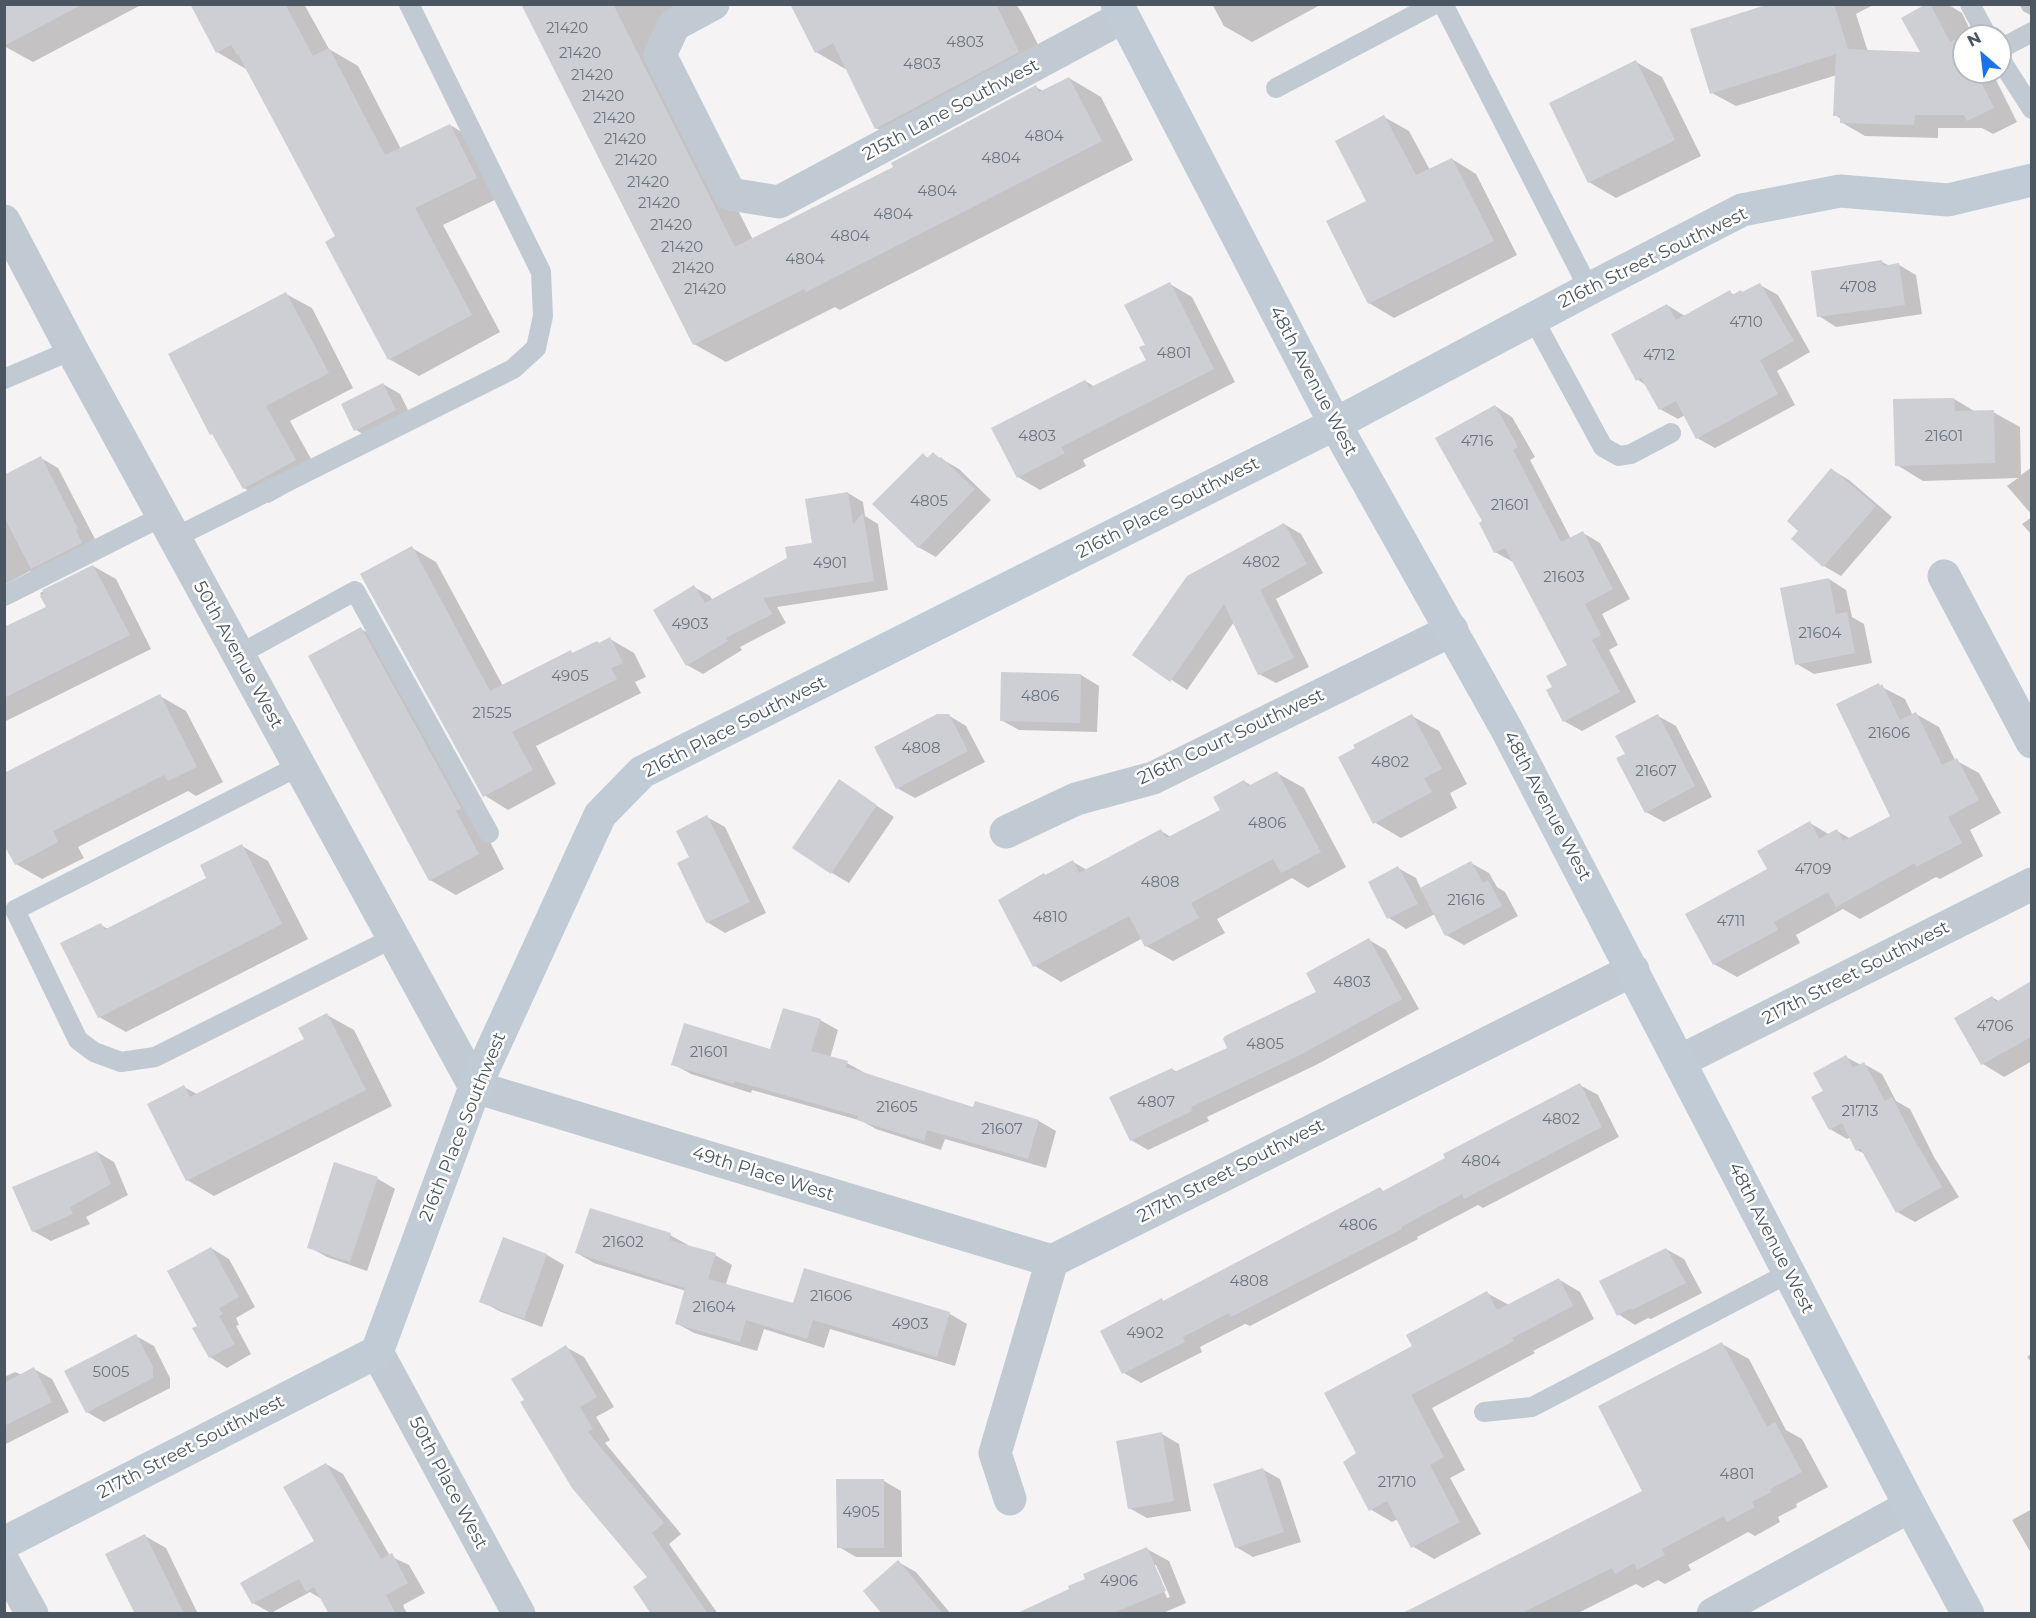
<!DOCTYPE html>
<style>
body{margin:0}
#map{position:relative;width:2036px;height:1618px;overflow:hidden;background:#f5f3f3;font-family:Montserrat,sans-serif}
canvas{display:block}
.frame{position:absolute;inset:0;border:6px solid #4a5661;pointer-events:none}
.north{position:absolute;left:1952px;top:24px;width:60px;height:60px;box-sizing:border-box;background:#fff;border:2px solid #b7bbc0;border-radius:50%;rotate:332deg;font-size:16px;font-weight:700;line-height:24px;text-align:center;color:#4a5661}
.north::after{content:'';display:block;margin:auto;width:21px;height:27px;background:#1a73e8;clip-path:polygon(50% 0,100% 100%,50% 72%,0 100%)}
</style>
<div id="map">
<canvas width="2036" height="1618"></canvas>
<div class="frame"></div>
<div class="north">N</div>
</div>
<script>
const context = document.querySelector('canvas').getContext('2d');
context.lineJoin = 'round';
function fillPath(path, color) {
  context.fillStyle = color;
  context.fill(path, 'evenodd');
}
function poly(rows) {
  const path = new Path2D();
  for (const r of rows) {
    path.moveTo(r[0], r[1]);
    for (let i = 2; i < r.length; i += 2) path.lineTo(r[i], r[i + 1]);
  }
  return path;
}
function stroke(path, color, width, dash) {
  context.strokeStyle = color;
  context.lineWidth = width;
  context.lineCap = dash ? 'butt' : 'round';
  context.setLineDash(dash || []);
  context.stroke(path);
}
function label(font, color, halo, rows, align = 'center') {
  context.font = font + ' Montserrat,sans-serif';
  context.lineWidth = 5;
  context.setLineDash([]);
  context.textBaseline = 'middle';
  context.strokeStyle = halo;
  context.fillStyle = color;
  for (const [text, x, y, turn = 0] of rows) {
    context.save();
    context.translate(x, y);
    context.rotate((+turn || 0) * Math.PI / 180);
    context.textAlign = isNaN(turn) ? turn : align;
    if (halo) context.strokeText(text, 0, 0);
    context.fillText(text, 0, 0);
    context.restore();
  }
}
const shadow = poly([
 [4,4,143,4,33,62,4,46],
 [192,4,304,4,329,49,358,66,401,149,450,125,479,142,505,195,443,225,500,332,419,376,389,359,337,237,246,69,217,52],
 [523,4,725,4,653,42,753,240,895,167,1036,87,1043,91,1069,78,1101,97,1133,160,840,310,835,307,726,362,694,344],
 [791,4,1016,4,1022,13,1051,70,908,147,876,128,847,70,816,52],
 [1212,4,1322,4,1252,42,1224,26],
 [1762,4,1875,4,1856,14,1868,52,1923,53,1929,4,1947,4,1962,13,1973,36,1964,36,1964,72,1992,72,2017,122,1993,134,1982,128,1938,128,1938,138,1865,136,1841,122,1841,119,1835,115,1837,75,1736,106,1712,93,1764,8],
 [2019,4,2032,4,2032,16,2023,11],
 [1636,62,1662,77,1701,156,1616,198,1589,182],
 [1384,117,1409,131,1430,170,1452,159,1476,174,1517,255,1394,318,1369,303,1368,201],
 [1882,262,1890,266,1899,265,1916,275,1922,314,1836,327,1819,316],
 [1170,284,1192,297,1235,382,1083,460,1086,466,1040,490,1018,477,1085,381,1095,387,1148,361,1147,346],
 [1760,285,1778,295,1810,352,1777,371,1795,405,1715,448,1697,438,1685,415,1678,419,1660,409,1647,386,1637,379,1667,305,1685,316,1730,292,1734,295,1744,293],
 [286,294,312,308,353,388,290,421,320,475,269,503,244,488],
 [383,384,400,394,413,420,373,440,356,430],
 [1954,399,1976,412,1993,412,2020,427,2021,475,2032,467,2032,515,2007,486,2018,478,1923,481,1897,465],
 [1495,406,1512,417,1535,457,1530,460,1571,539,1583,533,1600,543,1630,599,1602,614,1618,645,1609,650,1636,702,1582,731,1564,721,1554,688,1569,666,1513,562,1495,552,1484,522],
 [933,454,959,469,991,500,936,557,918,547,923,455,929,458],
 [41,458,58,468,95,539,92,541,99,553,46,580,30,571,4,585,4,477],
 [1832,470,1849,480,1892,517,1841,576,1824,566,1800,530],
 [848,493,863,502,865,516,878,524,888,590,777,607,786,623,740,647,742,650,703,674,687,665,694,587,710,596,713,601,814,544],
 [2032,517,2032,535,2022,524],
 [1284,524,1301,534,1323,573,1276,599,1309,667,1276,683,1259,674,1234,622,1187,690,1134,655],
 [412,548,436,562,503,686,571,652,575,654,610,639,634,653,646,677,635,682,641,693,536,746,556,784,508,810,484,795],
 [93,566,116,579,151,649,4,722,4,629,48,607,40,593],
 [1829,579,1846,590,1852,617,1864,624,1872,663,1814,674,1797,664],
 [361,629,388,644,504,869,456,895,430,880],
 [1081,675,1099,686,1097,732,1019,730,1001,720],
 [1878,685,1905,699,1913,716,1916,714,1939,727,1955,760,1979,773,2001,813,1970,830,1983,856,1940,879,1936,877,1860,919,1843,909,1796,935,1800,943,1737,977,1714,964,1769,870,1810,823,1830,835,1837,831,1851,839,1892,816],
 [160,696,186,711,223,782,196,796,188,791,78,847,84,858,42,879,16,864],
 [948,715,966,726,985,762,915,798,897,788],
 [1412,716,1439,731,1467,784,1450,793,1457,808,1401,838,1374,822],
 [1658,716,1676,726,1712,797,1664,822,1646,812,1627,754],
 [1277,773,1304,788,1346,867,1308,888,1292,878,1217,919,1225,933,1173,961,1146,946,1143,938,1061,982,1035,966,1000,901,1073,862,1087,870,1161,831,1171,837,1222,810,1244,781,1252,786],
 [839,781,894,817,849,883,832,873],
 [707,817,725,827,766,913,725,933,707,922,679,864,691,858],
 [242,846,268,861,308,939,126,1032,99,1017,101,925,108,929,208,878],
 [1471,863,1489,873,1497,887,1505,892,1518,916,1464,945,1446,935,1435,914,1406,929,1389,918,1370,882,1398,868,1416,878,1421,889],
 [1369,940,1386,950,1419,1009,1318,1064,1207,1117,1209,1121,1148,1150,1131,1140,1172,1069,1177,1072,1229,1048,1318,992],
 [2029,985,2032,986,2032,1061,2004,1077,1983,1064,1956,1018,1992,997,2000,1002],
 [327,1015,354,1030,392,1106,214,1196,187,1180,184,1087,197,1094,306,1040],
 [820,1020,838,1030,830,1058,847,1063,865,1073,974,1109,976,1103,1039,1121,1056,1131,1046,1168,945,1139,941,1150,876,1129,862,1121,752,1090,751,1093,691,1074,673,1064,771,1051],
 [1846,1057,1861,1065,1864,1064,1882,1074,1896,1101,1910,1109,1934,1157,1959,1197,1915,1222,1897,1212,1865,1154,1857,1150,1851,1137,1847,1139,1830,1129,1825,1092],
 [1580,1085,1598,1095,1619,1137,1483,1208,1478,1205,1417,1237,1418,1239,1250,1326,1245,1324,1200,1347,1202,1352,1141,1383,1124,1373,1102,1332,1162,1300,1165,1302,1380,1189,1385,1192],
 [97,1152,114,1162,128,1195,86,1217,90,1224,51,1241,33,1231],
 [335,1164,378,1179,395,1189,367,1271,327,1257,309,1247],
 [670,1235,688,1245,687,1247,715,1255,732,1265,726,1284,794,1305,805,1270,950,1314,967,1324,955,1366,830,1329,824,1348,764,1329,757,1351,694,1333,676,1323,686,1291,594,1263,577,1253],
 [504,1239,547,1255,564,1265,542,1327,499,1311,481,1301],
 [211,1248,229,1259,255,1307,236,1318,239,1325,236,1326,251,1354,227,1368,210,1357,199,1326],
 [1666,1249,1684,1259,1702,1293,1651,1319,1648,1318,1635,1325,1618,1314],
 [1558,1279,1580,1292,1594,1319,1533,1351,1535,1353,1432,1408,1465,1470,1450,1478,1481,1534,1434,1559,1412,1546,1398,1519,1392,1522,1370,1509,1358,1454,1414,1347,1487,1293,1509,1305],
 [136,1336,154,1346,170,1378,170,1388,104,1422,87,1412],
 [1722,1344,1749,1359,1786,1430,1802,1439,1828,1487,1796,1504,1797,1507,1778,1517,1780,1522,1755,1536,1748,1532,1688,1565,1691,1570,1665,1584,1658,1580,1643,1588,1636,1584,1576,1614,1407,1614,1644,1491],
 [566,1347,584,1357,614,1407,596,1417,610,1440,605,1443,681,1534,669,1544,718,1614,653,1614,649,1577,573,1487],
 [2032,1353,2032,1363,2027,1357],
 [34,1369,52,1379,69,1412,4,1445,4,1377,15,1372,22,1375],
 [1162,1434,1179,1444,1191,1511,1147,1518,1129,1508],
 [326,1464,343,1474,390,1556,409,1565,425,1593,403,1605,407,1614,331,1614,323,1600,310,1592,271,1613,253,1603,316,1541],
 [1262,1469,1280,1479,1301,1542,1253,1557,1236,1547],
 [884,1481,901,1491,902,1557,856,1557,839,1547],
 [2032,1509,2032,1555,2012,1520],
 [145,1536,166,1548,198,1614,137,1614],
 [1147,1549,1169,1561,1186,1603,1161,1614,1019,1614,1071,1590],
 [1153,1565,1156,1565,1170,1597,1167,1598],
 [898,1562,916,1572,951,1614,884,1614]
]);
const building = poly([
 [4,4,83,4,4,46],
 [190,4,285,4,313,56,329,48,385,155,450,124,477,178,415,208,472,315,388,360,325,242,335,236,238,54,237,55,231,45,216,53],
 [521,4,613,4,735,247,893,167,891,163,1036,85,1039,92,1069,77,1102,141,806,292,804,289,693,345],
 [790,4,996,4,1019,52,875,129,833,43,815,53],
 [1769,4,1834,4,1848,49,1920,52,1901,18,1926,4,1930,4,1950,42,1964,35,1964,72,1976,72,1994,108,1967,121,1964,115,1915,115,1914,125,1840,123,1840,116,1833,116,1836,54,1710,94,1690,29],
 [1636,60,1675,140,1588,183,1549,103],
 [1384,115,1416,175,1452,158,1494,241,1368,304,1326,221,1366,201,1335,141],
 [1882,260,1883,266,1899,263,1905,305,1817,317,1811,271],
 [1170,282,1214,369,1061,447,1065,453,1017,478,991,428,1085,380,1089,388,1146,360,1139,347,1145,345,1124,305],
 [1760,283,1794,341,1760,360,1778,394,1696,439,1676,401,1659,410,1641,378,1636,381,1611,334,1667,304,1676,320,1730,290,1732,295,1741,290,1742,292],
 [286,292,329,373,266,406,296,460,243,489,212,434,210,435,168,354],
 [383,383,396,410,354,431,341,404],
 [1954,398,1955,411,1994,410,1995,463,1895,466,1893,399],
 [1495,405,1518,447,1513,450,1561,542,1583,531,1613,589,1585,604,1601,635,1592,640,1620,692,1563,722,1546,690,1552,687,1546,676,1567,665,1505,548,1494,553,1479,523,1482,521,1435,438],
 [933,452,939,458,941,457,975,489,918,548,872,504,923,453,927,458],
 [41,456,78,529,76,530,82,543,31,569,4,517,4,475],
 [1831,468,1876,506,1823,567,1791,539,1798,531,1787,521],
 [848,492,853,524,863,513,874,581,763,598,772,614,726,638,728,641,686,666,653,610,694,585,705,603,787,558,785,547,812,543,805,499],
 [1284,523,1307,564,1260,590,1294,658,1258,675,1224,604,1170,682,1132,655,1187,576],
 [412,546,490,691,571,650,572,653,597,641,599,643,610,637,623,663,611,668,617,679,512,732,533,770,483,797,360,574],
 [93,565,130,635,4,698,4,627,46,607,40,596,44,593,42,590],
 [1829,578,1836,614,1847,612,1855,653,1795,665,1780,588],
 [361,627,461,808,456,811,479,854,429,881,308,656],
 [1001,672,1081,674,1080,723,1000,721],
 [1879,683,1880,686,1882,684,1900,720,1916,712,1942,765,1957,758,1979,800,1948,817,1962,843,1916,867,1915,863,1836,907,1828,892,1774,922,1778,930,1713,965,1685,914,1767,869,1757,851,1810,821,1819,839,1837,829,1843,841,1890,816,1836,704],
 [160,694,197,767,168,781,164,775,53,831,58,842,15,865,4,845,4,773],
 [937,714,949,714,968,751,896,789,874,747],
 [1412,714,1442,769,1424,778,1432,792,1373,824,1338,757,1355,748,1353,745],
 [1658,714,1695,786,1645,813,1616,758,1625,754,1615,736],
 [1277,771,1321,852,1281,873,1273,859,1213,891,1191,903,1199,918,1145,947,1129,916,1033,967,998,900,1044,873,1045,875,1073,860,1079,873,1161,829,1166,838,1220,810,1213,797,1244,780,1248,786],
 [839,779,877,805,831,874,792,848],
 [707,815,750,902,706,923,677,863,689,857,676,831],
 [242,844,282,924,98,1018,60,943,101,923,104,930,206,878,200,865],
 [1471,861,1483,883,1488,880,1502,906,1445,936,1420,888],
 [1398,866,1418,904,1387,919,1368,882],
 [1369,938,1402,999,1300,1055,1191,1107,1192,1111,1130,1141,1109,1097,1172,1068,1174,1072,1227,1048,1223,1039,1225,1036,1316,992,1306,973],
 [2031,981,2031,1037,1981,1065,1954,1018,1992,996,1996,1002],
 [783,1008,821,1019,811,1051,848,1061,846,1067,973,1107,975,1101,1039,1120,1028,1159,927,1130,924,1141,857,1120,858,1116,735,1081,734,1084,671,1065,684,1023,770,1049],
 [327,1013,366,1090,186,1181,147,1104,184,1085,190,1097,304,1039,298,1028],
 [1846,1055,1853,1068,1864,1062,1885,1101,1892,1097,1918,1147,1919,1147,1942,1187,1896,1213,1860,1148,1856,1151,1842,1123,1829,1130,1811,1097,1823,1091,1813,1073],
 [1580,1083,1602,1127,1464,1199,1462,1194,1401,1227,1402,1229,1231,1317,1229,1313,1183,1337,1185,1342,1122,1374,1100,1331,1162,1298,1163,1301,1380,1187,1383,1191,1445,1158,1443,1154],
 [97,1151,111,1184,70,1207,73,1214,32,1232,12,1187],
 [334,1162,378,1177,350,1262,307,1248],
 [590,1208,671,1233,669,1240,716,1253,708,1279,793,1303,804,1268,950,1312,937,1357,813,1320,807,1339,746,1320,740,1342,675,1324,685,1288,575,1253],
 [503,1237,547,1254,524,1319,479,1302],
 [211,1247,239,1297,219,1308,223,1314,219,1316,235,1344,209,1358,192,1328,197,1326,167,1271],
 [1666,1248,1686,1283,1632,1310,1631,1308,1617,1316,1599,1281],
 [1559,1278,1573,1306,1512,1338,1514,1341,1411,1395,1444,1457,1430,1465,1460,1522,1411,1548,1387,1501,1369,1511,1343,1462,1356,1453,1324,1393,1412,1346,1406,1335,1487,1291,1497,1310],
 [136,1334,153,1367,153,1378,86,1413,64,1371],
 [1722,1342,1767,1427,1775,1422,1802,1472,1770,1489,1771,1492,1752,1502,1755,1507,1727,1522,1724,1516,1662,1549,1665,1555,1637,1570,1634,1563,1615,1574,1612,1568,1520,1614,1401,1614,1642,1491,1598,1406],
 [566,1345,597,1397,580,1407,593,1429,588,1432,664,1523,652,1533,708,1614,651,1614,633,1587,647,1577,572,1488,520,1402,524,1400,511,1379],
 [34,1367,52,1402,4,1426,4,1383],
 [1162,1432,1174,1501,1128,1509,1116,1441],
 [326,1463,381,1559,392,1553,408,1583,386,1595,396,1614,329,1614,314,1587,306,1592,299,1579,252,1604,240,1583,314,1541,283,1487],
 [1263,1468,1284,1532,1235,1548,1213,1484],
 [836,1479,884,1479,884,1548,837,1548],
 [145,1534,184,1614,135,1614,105,1554],
 [1147,1547,1166,1591,1111,1614,1015,1614,1069,1589,1068,1586,1085,1579,1083,1574],
 [898,1560,943,1614,882,1614,863,1591]
]);
const lane = poly([
 [1443,4,1589,289],
 [1970,4,1987,36],
 [2000,49,2032,32],
 [2000,59,2032,109],
 [1276,88,1435,4],
 [1533,318,1603,447,1619,456,1631,454,1671,433],
 [4,379,72,350],
 [174,538,513,369,536,348,543,316,541,272,409,4],
 [4,596,163,516],
 [238,655,355,591,489,833],
 [299,766,15,910,78,1040,94,1052,121,1062,155,1057,393,938],
 [1484,1412,1532,1407,1789,1273]
]);
const street = poly([
 [713,4,674,25,660,55,730,194,779,202,1123,17],
 [4,221,72,350,475,1087,1052,1261],
 [1944,576,2032,742],
 [1006,832,1076,799,1153,778,1452,630],
 [1680,1061,2032,884],
 [377,1352,519,1614],
 [1010,1499,995,1453,1052,1261,1633,970],
 [4,1563,32,1614],
 [1713,1614,1910,1506]
]);
const secondary = poly([
 [1117,4,1335,424,1507,730,1910,1506,1968,1614],
 [4,1543,377,1352,475,1087,600,815,642,772,1335,424,1589,289,1742,210,1840,191,1948,200,2032,180]
]);
const numberNames = [
 ["21420",567,29],
 ["4803",965,43],
 ["21420",580,54],
 ["4803",922,65],
 ["21420",592,76],
 ["21420",603,97],
 ["21420",614,119],
 ["4804",1044,137],
 ["21420",625,140],
 ["4804",1001,159],
 ["21420",636,161],
 ["21420",648,183],
 ["4804",937,192],
 ["21420",659,204],
 ["4804",893,215],
 ["21420",671,226],
 ["4804",850,237],
 ["21420",682,248],
 ["4804",805,260],
 ["21420",693,269],
 ["4708",1858,288],
 ["21420",705,290],
 ["4710",1746,323],
 ["4801",1174,354],
 ["4712",1659,356],
 ["4803",1037,437],
 ["21601",1944,437],
 ["4716",1477,442],
 ["4805",929,502],
 ["21601",1510,506],
 ["4802",1261,563],
 ["4901",830,564],
 ["21603",1564,578],
 ["4903",690,625],
 ["21604",1820,634],
 ["4905",570,677],
 ["4806",1040,697],
 ["21525",492,714],
 ["21606",1889,734],
 ["4808",921,749],
 ["4802",1390,763],
 ["21607",1656,772],
 ["4806",1267,824],
 ["4709",1813,870],
 ["4808",1160,883],
 ["21616",1466,901],
 ["4810",1050,918],
 ["4711",1731,922],
 ["4803",1352,983],
 ["4706",1995,1027],
 ["4805",1265,1045],
 ["21601",709,1053],
 ["4807",1156,1103],
 ["21605",897,1108],
 ["21713",1860,1112],
 ["4802",1561,1120],
 ["21607",1002,1130],
 ["4804",1481,1162],
 ["4806",1358,1226],
 ["21602",623,1243],
 ["4808",1249,1282],
 ["21606",831,1297],
 ["21604",714,1308],
 ["4903",910,1325],
 ["4902",1145,1334],
 ["5005",111,1373],
 ["4801",1737,1475],
 ["21710",1397,1483],
 ["4905",861,1513],
 ["4906",1119,1582]
];
const streetNames = [
 ["215th Lane Southwest",951,110,-28],
 ["216th Street Southwest",1653,258,-26],
 ["48th Avenue West",1313,381,62],
 ["216th Place Southwest",1168,508,-27],
 ["50th Avenue West",238,655,61],
 ["216th Place Southwest",735,727,-27],
 ["216th Court Southwest",1231,737,-25],
 ["48th Avenue West",1547,806,62],
 ["217th Street Southwest",1856,973,-27],
 ["216th Place Southwest",463,1127,-68],
 ["217th Street Southwest",1231,1171,-27],
 ["49th Place West",763,1174,17],
 ["48th Avenue West",1771,1238,63],
 ["217th Street Southwest",191,1447,-27],
 ["50th Place West",448,1483,62]
];
fillPath(shadow, '#0003');
fillPath(building, '#cdcfd5');
stroke(lane, '#c1cad2', 20);
stroke(street, '#c1cad2', 33);
stroke(secondary, '#c1cbd6', 33);
label('15px', '#6b747e', null, numberNames);
label('18px', '#4a5661', '#fff', streetNames);
</script>
